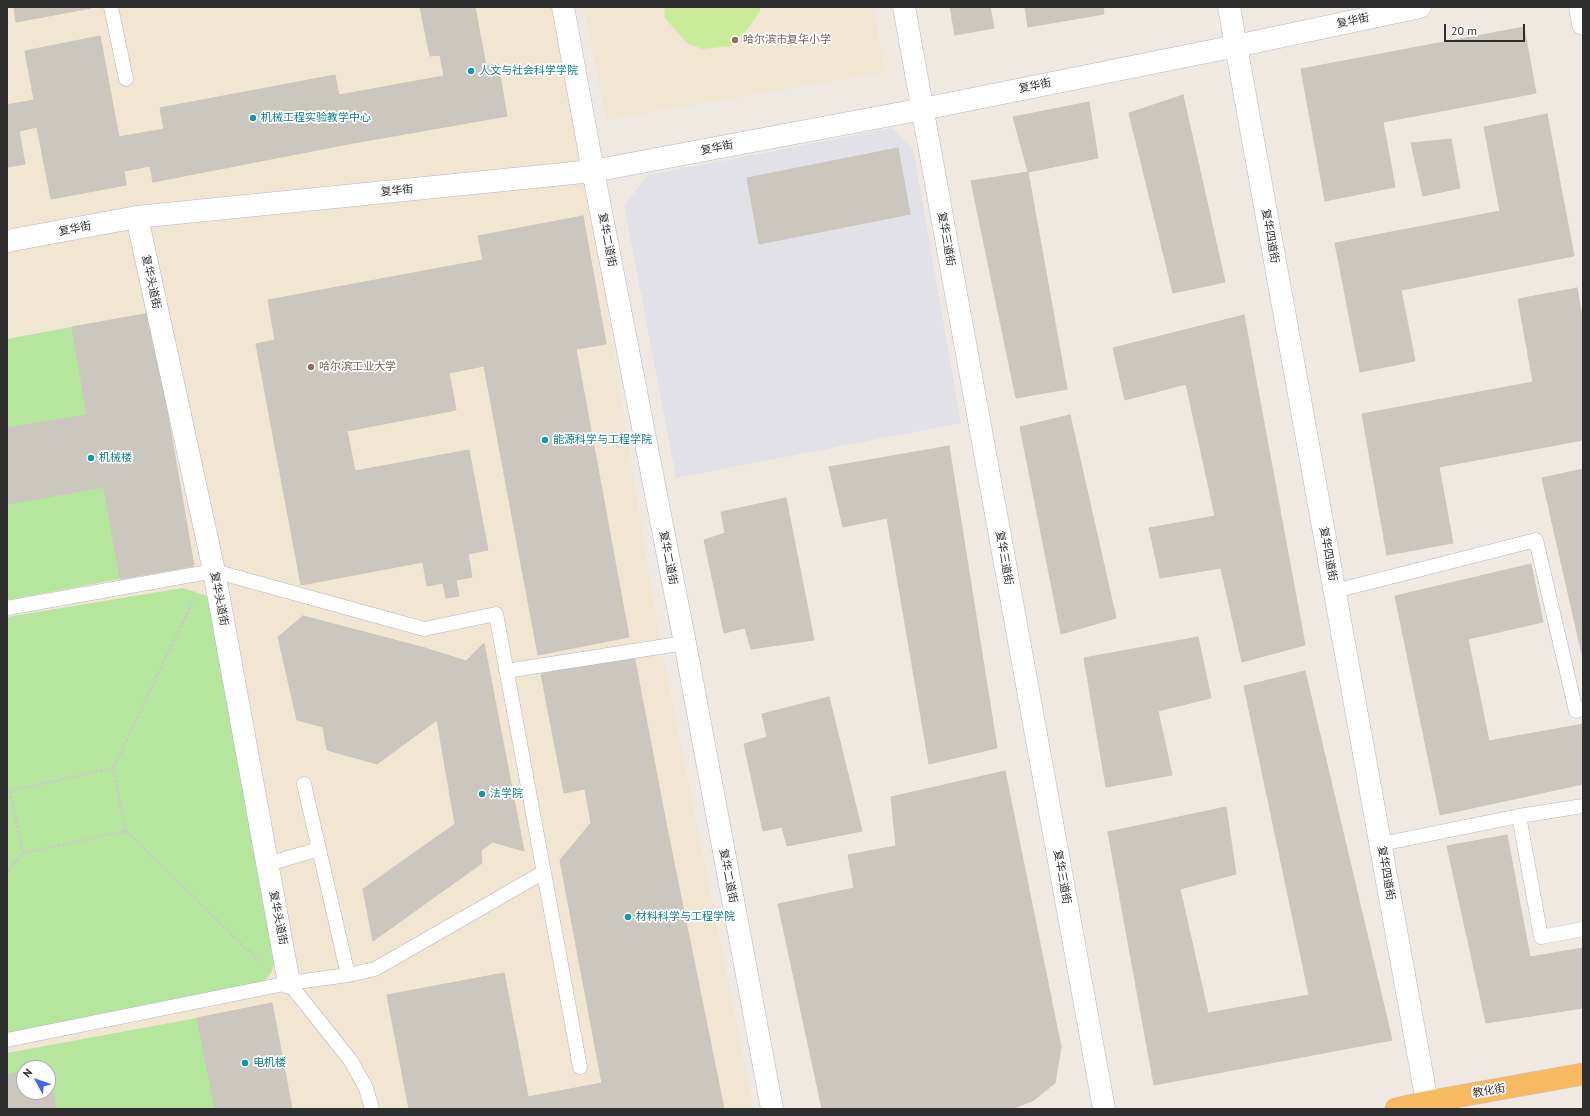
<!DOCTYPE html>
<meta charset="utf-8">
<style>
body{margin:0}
#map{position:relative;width:1590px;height:1116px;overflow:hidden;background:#efe9e1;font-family:"PT Sans",sans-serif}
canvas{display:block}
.frame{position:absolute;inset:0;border:8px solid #2e2e2e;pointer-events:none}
.north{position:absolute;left:16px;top:1060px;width:40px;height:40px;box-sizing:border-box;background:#fff;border:1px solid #ababab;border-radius:50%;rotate:310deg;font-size:11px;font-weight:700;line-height:16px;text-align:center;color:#2e2e2e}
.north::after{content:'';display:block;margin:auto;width:14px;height:18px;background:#4264fb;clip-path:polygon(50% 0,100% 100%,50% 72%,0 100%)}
.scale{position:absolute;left:1444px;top:24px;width:81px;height:18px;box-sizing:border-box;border:2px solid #2e2e2e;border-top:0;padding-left:5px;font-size:12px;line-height:14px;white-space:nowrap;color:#2e2e2e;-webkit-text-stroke:3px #fff;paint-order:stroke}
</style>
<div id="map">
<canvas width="1590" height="1116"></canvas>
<div class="frame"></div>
<div class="north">N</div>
<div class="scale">20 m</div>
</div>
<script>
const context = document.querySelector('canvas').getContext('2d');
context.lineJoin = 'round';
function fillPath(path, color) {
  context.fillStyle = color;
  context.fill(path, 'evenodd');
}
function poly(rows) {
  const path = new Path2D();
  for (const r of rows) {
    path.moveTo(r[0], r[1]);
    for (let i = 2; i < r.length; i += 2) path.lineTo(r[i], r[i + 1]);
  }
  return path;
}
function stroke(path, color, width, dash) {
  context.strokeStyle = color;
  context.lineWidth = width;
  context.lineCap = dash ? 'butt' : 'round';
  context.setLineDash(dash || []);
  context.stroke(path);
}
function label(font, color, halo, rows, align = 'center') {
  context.font = font + ' "PT Sans","Noto Sans SC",sans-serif';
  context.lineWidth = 3.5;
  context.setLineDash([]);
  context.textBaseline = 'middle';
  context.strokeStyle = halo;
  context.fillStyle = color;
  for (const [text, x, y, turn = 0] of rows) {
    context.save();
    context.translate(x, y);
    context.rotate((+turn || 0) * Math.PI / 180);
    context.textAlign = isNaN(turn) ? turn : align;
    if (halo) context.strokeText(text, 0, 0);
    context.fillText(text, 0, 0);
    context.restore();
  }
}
const industrial = poly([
 [892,128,913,148,961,423,676,478,624,205,648,175]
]);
const education = poly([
 [7,7,556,7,574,104,658,630,754,1109,7,1109],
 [24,1068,48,1068,48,1092,24,1092],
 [584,7,874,7,884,72,606,120]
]);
const green = poly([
 [72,327,87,415,7,428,7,339],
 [104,487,120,579,7,600,7,504],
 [183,588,210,597,275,961,271,973,264,982,7,1035,7,617],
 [197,1018,215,1109,56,1109,48,1067,24,1068,24,1071,7,1075,7,1053]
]);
const pitch = poly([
 [664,7,760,7,760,11,747,30,730,46,703,49,688,44,680,35,665,18]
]);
const building = poly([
 [14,7,91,7,91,8,16,22,14,7],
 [420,7,475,7,486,66,498,64,507,116,348,144,339,95,444,76,440,55,430,56,420,7],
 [950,7,990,7,994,28,955,35,950,7],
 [1025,7,1103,7,1104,14,1028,27,1025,7],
 [1524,27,1536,93,1383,122,1395,187,1325,201,1301,69,1524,27],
 [100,36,119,137,164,129,160,108,335,75,348,144,153,182,150,166,124,171,126,185,51,199,37,127,19,131,25,164,7,167,7,105,34,100,25,51,100,36],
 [1183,95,1225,282,1173,293,1129,113,1183,95],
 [1089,102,1098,158,1028,172,1013,117,1089,102],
 [1547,114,1574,256,1401,290,1415,361,1360,372,1335,243,1500,211,1484,127,1547,114],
 [1451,139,1460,188,1423,196,1411,143,1451,139],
 [898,148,910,214,759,244,747,178,898,148],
 [1028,172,1067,389,1016,398,971,181,1028,172],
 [583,216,606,344,576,349,629,637,538,655,484,366,449,373,456,410,347,431,355,471,469,450,488,550,468,554,472,577,456,580,459,596,446,598,443,583,427,586,423,562,301,585,256,344,275,340,268,300,483,260,478,236,583,216],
 [1577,288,1583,322,1583,440,1439,467,1453,543,1387,555,1362,414,1533,382,1518,299,1577,288],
 [150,313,194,566,120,579,104,487,7,504,7,428,87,415,72,327,150,313],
 [1244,315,1305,645,1242,662,1221,568,1160,578,1149,528,1215,516,1186,384,1125,400,1113,348,1244,315],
 [1070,415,1116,618,1061,634,1020,427,1070,415],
 [949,446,997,748,929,764,887,518,843,527,829,467,949,446],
 [1583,469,1583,659,1542,478,1583,469],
 [786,498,814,640,751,649,745,628,724,633,704,540,725,533,721,512,786,498],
 [1531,564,1543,622,1468,639,1489,741,1578,725,1583,749,1583,784,1440,815,1395,596,1531,564],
 [303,616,425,648,466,661,484,643,524,851,493,842,481,850,482,863,373,941,363,889,455,824,437,720,377,764,327,750,323,727,297,720,278,637,303,616],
 [1198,637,1211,698,1158,711,1172,775,1106,787,1084,658,1198,637],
 [634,655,666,823,724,1109,409,1109,387,995,504,973,528,1097,602,1083,560,860,591,823,585,789,564,793,541,674,634,655],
 [1305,671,1392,1040,1154,1085,1108,832,1226,807,1236,874,1180,889,1208,1013,1309,995,1244,686,1305,671],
 [829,697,862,831,787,846,782,827,763,831,744,744,767,737,762,714,829,697],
 [1583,724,1583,749,1578,725,1583,724],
 [1005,771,1061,1047,1055,1083,1034,1100,1012,1109,822,1109,778,904,854,888,848,855,896,846,891,797,1005,771],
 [1507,835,1530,957,1583,948,1583,1008,1486,1023,1447,846,1507,835],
 [272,1003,292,1109,215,1109,197,1018,272,1003],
 [48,1067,56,1109,7,1109,7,1075,24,1071,24,1092,48,1092,48,1068,41,1068,48,1067]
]);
const path = poly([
 [113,768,193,601],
 [126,831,259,961],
 [7,872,23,853,126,831,113,768,10,791,23,853]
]);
const service = poly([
 [111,7,126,79],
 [1335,591,1536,540,1576,711,1583,709],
 [7,608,214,571,424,629,496,614,580,1067],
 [506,671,685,643],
 [304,784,348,975],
 [1519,816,1541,937,1583,929],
 [1381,844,1519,816,1583,806],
 [268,864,319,849],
 [289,983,351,1061,366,1088,372,1109],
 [7,1040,289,983,348,975,375,969,544,872]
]);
const minor = poly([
 [563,7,593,171,685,643,772,1109],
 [137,217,214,571,289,983],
 [7,241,137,217,593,171,923,109,1236,46,1420,7]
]);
const tertiary = poly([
 [904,7,1104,1109],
 [1229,7,1427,1102],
 [1580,7,1583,24]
]);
const trunk = poly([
 [1396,1109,1427,1102,1583,1074]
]);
const markers = [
 [735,40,4,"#8d6e63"],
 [471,71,4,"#0f9aa8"],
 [253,118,4,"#0f9aa8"],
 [311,367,4,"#8d6e63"],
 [545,440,4,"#0f9aa8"],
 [91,458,4,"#0f9aa8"],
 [482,794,4,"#0f9aa8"],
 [628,917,4,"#0f9aa8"],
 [245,1063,4,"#0f9aa8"]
];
const streetNames = [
 ["复华街",1353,21,-12],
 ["复华街",1035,86,-11],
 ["复华街",717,148,-11],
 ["复华街",397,191,-6],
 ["复华街",75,229,-11],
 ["复华四道街",1270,236,80],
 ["复华三道街",946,239,80],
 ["复华二道街",607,240,79],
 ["复华头道街",151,282,78],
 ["复华四道街",1328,554,80],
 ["复华二道街",668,558,79],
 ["复华三道街",1004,558,80],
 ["复华头道街",219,599,79],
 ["复华四道街",1386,873,80],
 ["复华二道街",728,876,79],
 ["复华三道街",1062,877,80],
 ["复华头道街",278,918,79],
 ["教化街",1489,1091,-10]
];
const educationNames = [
 ["哈尔滨市复华小学",743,40],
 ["哈尔滨工业大学",319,367]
];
const cultureNames = [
 ["人文与社会科学学院",479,71],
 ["机械工程实验教学中心",261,118],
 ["能源科学与工程学院",553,440],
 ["机械楼",99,458],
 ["法学院",490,794],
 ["材料科学与工程学院",636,917],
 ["电机楼",253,1063]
];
fillPath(industrial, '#e3e1e8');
fillPath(education, '#f0e6d1');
fillPath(green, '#b6e59e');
fillPath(pitch, '#c9ec9a');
fillPath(building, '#cbc7bf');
stroke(building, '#cbc5ba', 1);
stroke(service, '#b4b7c1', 15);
stroke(minor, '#b4b7c1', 23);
stroke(tertiary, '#b4b7c1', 23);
stroke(trunk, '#c9c9c9', 23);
stroke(path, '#c9c9c9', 2.5, [3, 2]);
stroke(service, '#fff', 14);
stroke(minor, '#fff', 22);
stroke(tertiary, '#fff', 22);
stroke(trunk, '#f8ba60', 22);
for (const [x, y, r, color] of markers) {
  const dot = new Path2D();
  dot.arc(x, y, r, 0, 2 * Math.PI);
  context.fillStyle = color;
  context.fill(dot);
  stroke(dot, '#fff', 1.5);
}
label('11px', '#2e2e2e', '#fff', streetNames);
label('11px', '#785e54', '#fff', educationNames, 'left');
label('11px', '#0d838f', '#fff', cultureNames, 'left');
</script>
